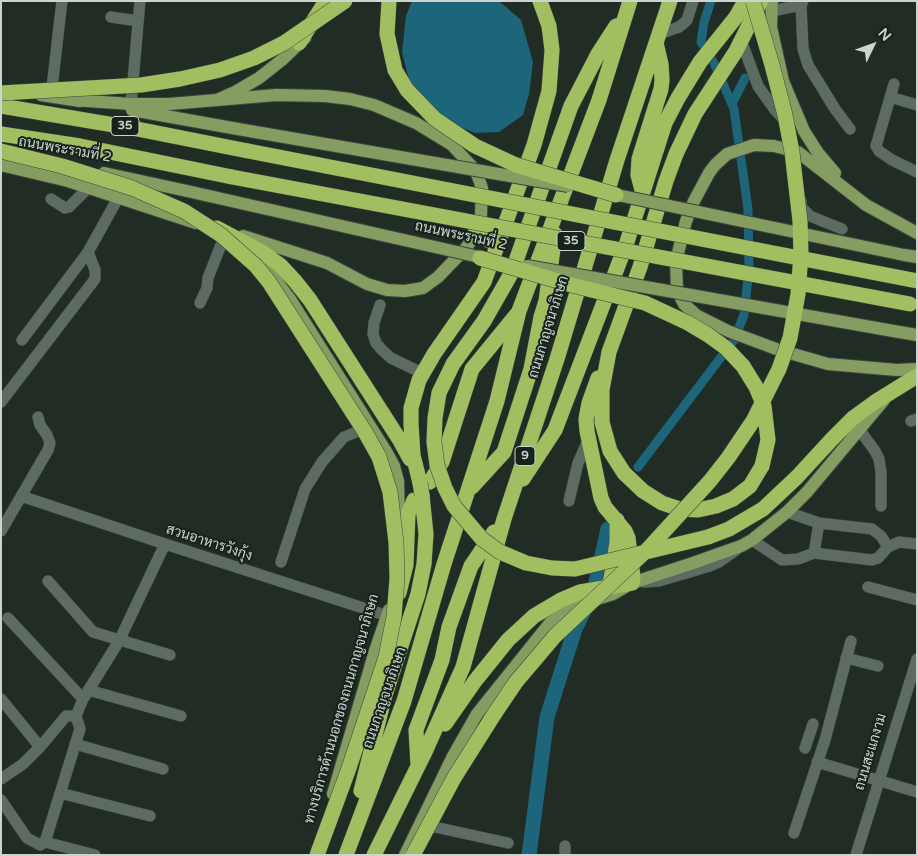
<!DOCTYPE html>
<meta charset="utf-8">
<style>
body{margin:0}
#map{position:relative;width:918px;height:856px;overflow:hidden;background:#202c24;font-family:"Varela Round",sans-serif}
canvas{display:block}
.frame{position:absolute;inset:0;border:2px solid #cdd4cf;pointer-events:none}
.north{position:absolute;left:848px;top:20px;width:50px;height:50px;-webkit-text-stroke:4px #17221b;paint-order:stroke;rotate:48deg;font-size:14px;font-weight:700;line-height:20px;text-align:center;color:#cdd4cf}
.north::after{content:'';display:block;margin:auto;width:18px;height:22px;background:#cdd4cf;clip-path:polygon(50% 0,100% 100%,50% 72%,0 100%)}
</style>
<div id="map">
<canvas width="918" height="856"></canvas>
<div class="frame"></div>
<div class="north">N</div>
</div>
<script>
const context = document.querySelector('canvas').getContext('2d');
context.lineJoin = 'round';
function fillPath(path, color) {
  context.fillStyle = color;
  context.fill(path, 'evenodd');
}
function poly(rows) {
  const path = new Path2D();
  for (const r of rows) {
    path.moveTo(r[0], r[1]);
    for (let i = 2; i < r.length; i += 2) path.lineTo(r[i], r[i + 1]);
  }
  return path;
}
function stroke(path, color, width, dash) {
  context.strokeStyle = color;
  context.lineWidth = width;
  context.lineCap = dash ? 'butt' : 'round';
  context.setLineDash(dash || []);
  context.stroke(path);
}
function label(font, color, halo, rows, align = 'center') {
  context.font = font + ' "Varela Round",Sarabun,sans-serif';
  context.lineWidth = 4;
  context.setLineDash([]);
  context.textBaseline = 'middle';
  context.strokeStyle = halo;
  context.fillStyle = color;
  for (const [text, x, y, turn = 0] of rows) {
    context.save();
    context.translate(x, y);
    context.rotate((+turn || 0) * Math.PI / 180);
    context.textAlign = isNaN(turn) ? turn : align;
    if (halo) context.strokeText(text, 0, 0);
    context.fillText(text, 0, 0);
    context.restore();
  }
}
const water = poly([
 [412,1,499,1,521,20,533,62,529,94,523,115,499,132,475,133,448,122,410,84,402,52,406,16]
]);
const canal = poly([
 [732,104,745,78],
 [638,467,734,340,744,315,749,269,748,209,734,109,714,63,701,42,704,22,711,1]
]);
const river = poly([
 [529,855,547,717,575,629,594,591,608,529]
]);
const minor = poly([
 [801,5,803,49,808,65,835,109,850,129],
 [772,11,801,5,803,1],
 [111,17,138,21],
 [659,34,679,27,684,23,687,20,693,1],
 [741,40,758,86,775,110,787,123],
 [894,84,876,146,879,151,892,160,917,172],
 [51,96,62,1],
 [890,97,917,105],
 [131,104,140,1],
 [51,199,65,208,69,207,88,188],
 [801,201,801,207,810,216,842,229],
 [200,303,207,288,208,278,224,237],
 [380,305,374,323,373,334,376,343,382,350,391,358,422,373],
 [22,340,88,252,118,198],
 [1,402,95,279,95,270,88,252],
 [911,421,917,419],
 [859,429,875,451,879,459,881,472,881,506],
 [21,496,165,544,388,616],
 [569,501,578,463,589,438],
 [787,512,819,523,872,529,881,536,888,547],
 [1,531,48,450,50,443,47,435,40,425,38,417],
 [752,540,782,560,798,559,814,553,872,560,878,558,888,547,899,542,917,544],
 [814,553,819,523],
 [281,562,305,489,322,462,344,437,369,427],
 [48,581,93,632,170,655],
 [644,582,659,581,710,566,719,562,736,550],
 [868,587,917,600],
 [8,618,83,699],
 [846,658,878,666],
 [88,690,181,716],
 [1,699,40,747],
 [75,744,163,769],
 [805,748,813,724],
 [817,762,917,792],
 [1,779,23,764,40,747,66,716,76,716],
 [60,793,150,816],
 [1,800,27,838,40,845,45,842,80,729,76,716,83,699,119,641,165,544],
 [421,824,508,843],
 [794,833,825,740,851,641],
 [45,842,95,855],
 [565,855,565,846],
 [856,855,917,659]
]);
const major = poly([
 [772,1,771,27,783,81,804,131,818,153,835,173],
 [41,95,80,101],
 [73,100,131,104,169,104,217,100,235,92,259,78,283,59,305,38],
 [217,100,276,95,325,96,350,99,374,105,416,123,452,145,476,171,482,188,481,215,475,233,467,247,438,277,423,288,405,291,387,290,367,284,327,263,243,236],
 [132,110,238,129],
 [1,165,68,181,196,223],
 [104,173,187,191],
 [917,233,866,205,798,152,774,146,754,145,727,154,715,165,709,173,694,201,686,221,676,261,677,290,684,304,696,315,728,331,779,350,828,364,897,370,917,369],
 [253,255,266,267,290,299,387,453,394,466,398,481,399,521],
 [904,255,917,257],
 [899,332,917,335],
 [333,794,375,651,389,610],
 [405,855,452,758,477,714,550,623,567,611,581,604,613,594,632,583,693,563,741,546,752,540,787,512,807,492,884,400]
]);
const highway = poly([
 [760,3,736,51,695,114,676,154,666,181,640,267,609,352,602,390,602,422,610,451,624,473,643,491,662,503,680,509,698,510,716,506,733,499,750,486,762,466],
 [299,43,326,1],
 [1,106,132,128,248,151],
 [1,134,80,146,232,177],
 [642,190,638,175,639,159,661,89,662,80,661,64,656,43],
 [217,228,262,252,280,265,295,281,310,300,399,439,410,459],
 [475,233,497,245],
 [484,321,512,272,571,106,598,54,616,26],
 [523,479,555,430,627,242,665,123,678,98,700,62,736,17,745,1],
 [430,482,442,462,472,369,517,314],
 [420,483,413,455,411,424,411,408,419,380,434,354,484,282,534,145,549,91,552,50,549,26,540,1],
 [472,487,504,452,531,369,541,317,546,301,555,234],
 [708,537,729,529,763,509,797,477,832,439,853,418,875,402,917,376],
 [608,587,611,579,617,542,617,520],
 [399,593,406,565,408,514,414,500],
 [445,724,475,681,508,640,534,616,561,600,580,592,632,583,633,577,628,538,625,531,605,507,601,498,587,431,586,419,589,403,598,378],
 [418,765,416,730,442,660,449,627,471,566,494,532],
 [361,791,385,695,418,594,424,564,426,534,422,495],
 [346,855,404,701,444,564,497,401,519,311,599,100,630,1],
 [374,855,425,752,463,667,504,519,557,359,617,160,670,1]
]);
const majorBridge = poly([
 [238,129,568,186],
 [187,191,488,259],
 [608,193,904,255],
 [527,266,899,332]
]);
const highwayBridge = poly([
 [389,1,387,34,395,70,407,90,435,119,475,146,516,165,616,195],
 [1,93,141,85,180,79,220,70,254,58,284,43,345,1],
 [1,151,62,166,132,188,184,211,221,235,256,266,269,282,365,432,379,457,390,492,396,542,397,578,394,617,386,657,348,771,317,855],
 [248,151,917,281],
 [232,177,910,304],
 [480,258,575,286,645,303,688,323,708,335,726,348,743,366,756,387,764,406,768,440,762,466],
 [484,321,453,364,439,393,435,418,434,442,437,465,445,488,454,506,482,539,500,552,526,563,552,568,575,569,708,537],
 [420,483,422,495],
 [413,855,454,778,495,713,516,682,555,636,647,550,710,481,728,458,753,421,779,369,790,338,798,294,801,254,800,221,792,152,785,115,772,65,753,1]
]);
const shields = [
 [125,126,28],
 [571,241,28],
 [525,456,20]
];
const shieldNames = [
 ["35",125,126],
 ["35",571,241],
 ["9",525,456]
];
const streetNames = [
 ["ถนนพระรามที่ 2",65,150,10],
 ["ถนนพระรามที่ 2",461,236,12],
 ["ถนนกาญจนาภิเษก",549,327,-73],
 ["สวนอาหารวังกุ้ง",209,543,18],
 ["ถนนกาญจนาภิเษก",385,698,-71],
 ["ทางบริการด้านนอกของถนนกาญจนาภิเษก",342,709,-74],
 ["ถนนสะแกงาม",871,752,-73]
];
fillPath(water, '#1d657a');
stroke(canal, '#1d657a', 9);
stroke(river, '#1d657a', 15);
stroke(minor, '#3c463f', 12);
stroke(major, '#3c463f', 14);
stroke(highway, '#3c463f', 16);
stroke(minor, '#5e6b62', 11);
stroke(major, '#869d61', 12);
stroke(highway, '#a1be61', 15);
stroke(majorBridge, '#3c463f', 14, []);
stroke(highwayBridge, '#3c463f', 16, []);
stroke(majorBridge, '#869d61', 12);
stroke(highwayBridge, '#a1be61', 15);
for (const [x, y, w] of shields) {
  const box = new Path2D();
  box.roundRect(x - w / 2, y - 9.5, w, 19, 4);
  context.fillStyle = '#17221b';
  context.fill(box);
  stroke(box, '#cdd4cf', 1);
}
label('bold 12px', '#cdd4cf', null, shieldNames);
label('14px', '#cdd4cf', '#17221b', streetNames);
</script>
